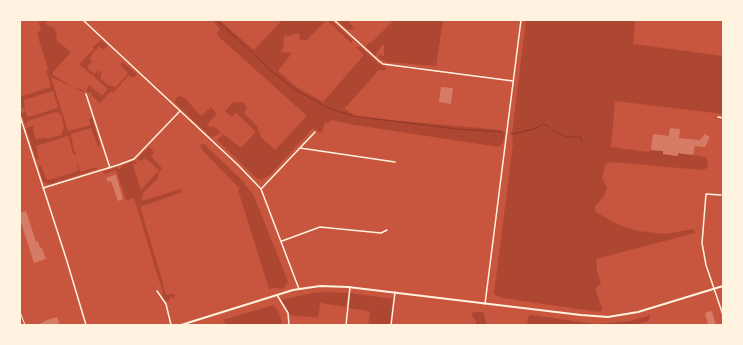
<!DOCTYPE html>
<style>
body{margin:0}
#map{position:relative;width:743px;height:345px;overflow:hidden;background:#c8553d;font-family:Commissioner,sans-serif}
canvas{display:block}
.frame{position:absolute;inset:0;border:21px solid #fff3e0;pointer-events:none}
</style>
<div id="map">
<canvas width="743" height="345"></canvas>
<div class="frame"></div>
</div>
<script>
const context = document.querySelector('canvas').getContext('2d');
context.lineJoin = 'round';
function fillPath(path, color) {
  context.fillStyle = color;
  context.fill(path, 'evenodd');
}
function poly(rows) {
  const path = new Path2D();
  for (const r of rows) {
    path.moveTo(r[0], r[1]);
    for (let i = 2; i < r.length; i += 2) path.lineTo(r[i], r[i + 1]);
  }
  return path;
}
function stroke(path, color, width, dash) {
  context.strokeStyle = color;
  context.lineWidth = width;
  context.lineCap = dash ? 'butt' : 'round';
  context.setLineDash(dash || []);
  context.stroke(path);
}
const green = poly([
 [38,20,47,20,46,23,47,25,54,28,57,34,56,37,57,41,71,52,53,72,53,75,74,88,81,89,85,93,51,77,68,131,91,125,89,119,92,118,100,145,98,146,91,128,71,134,74,151,76,153,75,156,73,153,68,136,36,146,39,159,36,159,26,128,34,126,33,128,36,140,46,137,47,139,61,135,64,127,61,115,56,112,27,121,27,124,25,124,21,113,25,111,28,117,58,108,53,91,24,100,25,107,20,109,20,97,51,87,46,70,48,69,37,34,41,29],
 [212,20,219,20,254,50,282,20,326,20,307,40,300,40,299,33,288,36,285,35,283,40,284,45,281,52,292,53,278,71,298,88,323,102,364,55,356,47,360,47,379,64,386,67,385,71,379,70,344,109,358,117,502,130,505,133,503,142,499,147,355,125,331,120,329,123,325,123,323,130,320,133,313,128,270,175,261,180,255,177,217,140,223,134,241,148,255,133,253,129,236,113,232,117,225,111,233,102,236,103,241,102,244,103,247,107,244,113,257,126,261,137,275,150,307,116,219,37,217,33,220,29],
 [327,20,331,20,352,40,352,44],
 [337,20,346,20,354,27,351,30,347,29],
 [394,20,443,20,436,66,386,62,378,57,380,55,384,56,384,45,382,45,375,56,366,47,369,42,371,43],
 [526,20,635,20,633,44,723,56,723,114,615,101,611,147,649,152,651,150,663,151,663,154,678,156,678,153,706,157,708,166,707,168,703,170,610,162,605,165,602,178,607,188,604,196,595,206,596,212,619,225,638,231,666,234,694,229,695,233,596,259,597,271,601,283,595,289,603,310,599,312,502,298,494,294,513,143,512,134],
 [101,40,107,46,104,50,99,46,89,58,92,61,87,67,94,74,100,68,97,73,98,74,102,70,100,78,108,85,114,87,116,87,128,73,120,65,123,62,137,74,133,78,129,75,113,93,111,91,96,107,99,102,92,96,91,92,89,93,87,91,87,88,89,85,102,96,108,89,79,64,94,49,93,47,95,45],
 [180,96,185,98,201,116,211,107,217,114,207,124,211,128,213,126,221,132,212,138,175,103,176,98],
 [204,144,245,183,245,185,253,194,288,281,284,289,274,288,269,289,238,190,240,189,203,151,200,145],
 [149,147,154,152,151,156,162,168,158,174,158,178,144,192,141,198,142,201,181,189,182,192,140,207,163,283,163,285,166,295,174,294,175,296,173,299,172,297,170,297,170,300,165,301,162,294,163,293,134,198,126,200,116,170,104,174,103,172,117,167,118,169,121,169,121,166,135,161,137,163,133,165,141,190,159,170,145,158,141,161,138,160,138,158],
 [77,161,80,172,97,167,97,169,50,184,43,182,39,168,39,166,41,165,46,179,50,180,78,171],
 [329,292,348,293,346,307,320,303,318,318,290,315,281,300,312,293],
 [350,293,393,299,390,325,368,325,370,313,369,311,349,308],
 [274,305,280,315,282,325,227,325,223,320],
 [474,312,483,312,487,325,475,325,476,321,471,314],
 [531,315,596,324,630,321,650,315,650,317,648,321,635,325,527,325,528,317]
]);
const stream = poly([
 [217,20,275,74,296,90,326,107,353,116,457,129,502,132],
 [552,130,567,137,581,137,582,142],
 [511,133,513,134,534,129,543,124,549,127]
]);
const building = poly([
 [441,87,453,88,451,104,439,102],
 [670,128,680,129,679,138,700,140,705,134,710,137,705,147,695,146,693,155,678,153,678,156,663,154,663,151,651,150,653,134,669,136],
 [114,175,116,175,123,199,118,201,111,181,108,182,106,178],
 [26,211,36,242,38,241,40,248,42,248,46,259,34,263,20,219,20,213],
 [712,311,716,325,708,325,705,313],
 [57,317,60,325,36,325,44,322,44,321]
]);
const path = poly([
 [20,312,25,325]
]);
const minor = poly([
 [83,20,238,165,261,189,299,289],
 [334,20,379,61,383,64,513,81],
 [86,94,110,168],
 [20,116,66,258,86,325],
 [718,117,723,118],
 [300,148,395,162],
 [43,188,118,165,134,159,180,111],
 [261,189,315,132],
 [721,195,706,194,702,243,706,265,723,315],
 [282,241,320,227,381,233,387,230],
 [157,291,166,304,171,325],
 [277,295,288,313,289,325],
 [485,304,521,20],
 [346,325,350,287],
 [391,325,395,292]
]);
const tertiary = poly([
 [181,325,293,290,320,286,348,287,581,315,608,317,638,312,723,286]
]);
fillPath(green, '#ae4732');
stroke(stream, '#8f3625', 1);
fillPath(building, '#d67c66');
stroke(path, '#fff3e0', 1);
stroke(minor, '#fff3e0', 1.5);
stroke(tertiary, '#fff3e0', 2);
</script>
